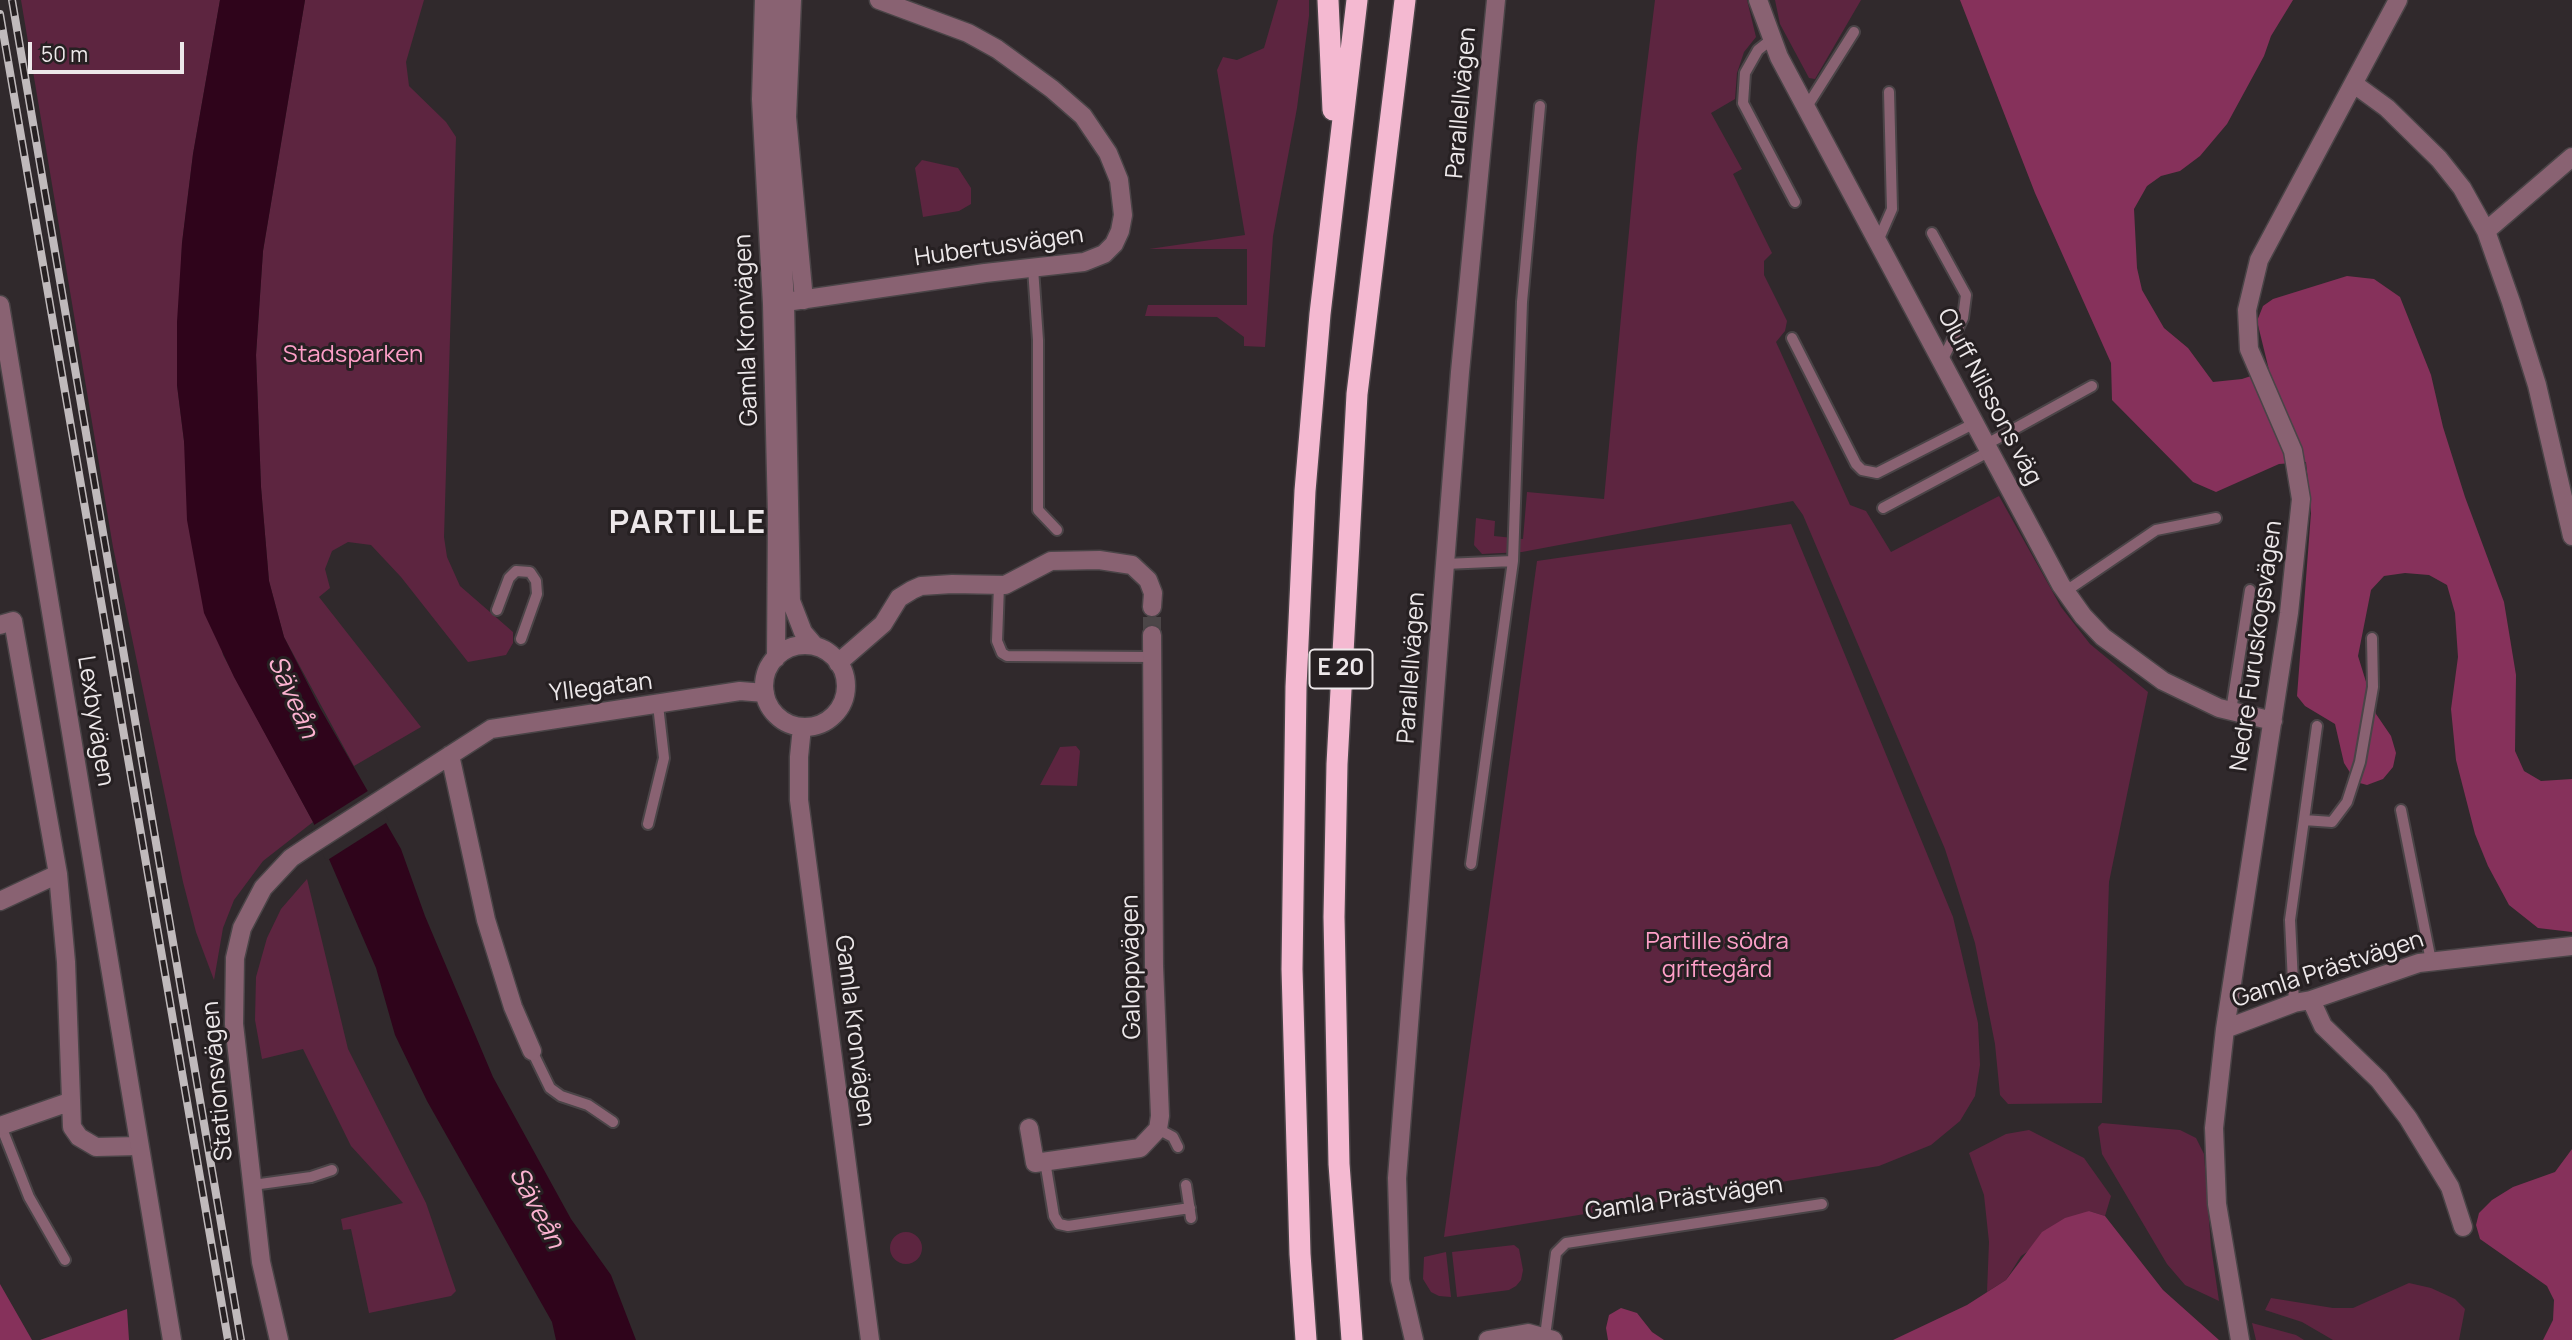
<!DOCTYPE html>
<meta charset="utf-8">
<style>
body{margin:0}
#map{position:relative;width:2572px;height:1340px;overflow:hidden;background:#30292c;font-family:Manrope,sans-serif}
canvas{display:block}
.scale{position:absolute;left:28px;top:42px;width:156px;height:32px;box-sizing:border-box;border:4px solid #ede8ea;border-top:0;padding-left:9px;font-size:21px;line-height:24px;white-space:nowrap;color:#ede8ea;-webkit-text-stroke:5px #262022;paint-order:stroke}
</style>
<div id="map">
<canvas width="2572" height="1340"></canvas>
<div class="scale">50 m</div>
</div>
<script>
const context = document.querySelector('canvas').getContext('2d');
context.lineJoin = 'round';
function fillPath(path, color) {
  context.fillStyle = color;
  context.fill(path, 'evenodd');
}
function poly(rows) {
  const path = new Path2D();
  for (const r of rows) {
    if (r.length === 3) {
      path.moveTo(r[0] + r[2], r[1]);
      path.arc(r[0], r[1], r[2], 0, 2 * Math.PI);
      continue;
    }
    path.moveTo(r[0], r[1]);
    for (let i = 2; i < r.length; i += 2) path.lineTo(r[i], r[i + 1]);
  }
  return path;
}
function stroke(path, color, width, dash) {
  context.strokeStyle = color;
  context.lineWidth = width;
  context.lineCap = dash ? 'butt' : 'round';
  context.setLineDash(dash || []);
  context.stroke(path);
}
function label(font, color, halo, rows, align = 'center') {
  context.font = font + ' Manrope,sans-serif';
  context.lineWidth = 6;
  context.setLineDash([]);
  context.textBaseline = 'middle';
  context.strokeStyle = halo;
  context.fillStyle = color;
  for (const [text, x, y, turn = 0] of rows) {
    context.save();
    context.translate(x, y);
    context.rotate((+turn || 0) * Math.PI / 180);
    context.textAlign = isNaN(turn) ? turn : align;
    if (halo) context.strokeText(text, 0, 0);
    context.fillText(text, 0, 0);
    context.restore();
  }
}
const green = poly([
 [21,0,220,0,193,154,182,243,177,385,184,441,223,655,313,822,263,861,234,900,223,928,214,980,196,932,183,882,113,547],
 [305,0,424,0,406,62,409,86,446,122,456,137,444,537,447,557,460,586,513,632,513,643,506,655,468,662,401,577,371,545,348,542,332,551,325,569,330,588,319,597,421,727,354,766,284,637,269,581,261,487,256,355,263,251],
 [1278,0,1309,0,1309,16,1297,108,1273,236,1265,347,1244,346,1244,337,1217,317,1145,316,1148,305,1247,305,1247,249,1149,249,1245,235,1217,70,1223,57,1237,60,1264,48],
 [1655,0,1747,0,1756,37,1744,52,1737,73,1735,99,1711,113,1742,169,1733,174,1772,253,1764,261,1764,275,1787,321,1785,331,1776,342,1850,505,1866,511,1891,552,1999,496,2061,607,2090,644,2148,692,2109,882,2102,1103,2008,1104,2000,1095,1995,1044,1975,943,1945,849,1803,515,1793,501,1522,552,1482,554,1474,545,1476,518,1495,521,1494,536,1523,539,1527,492,1604,499,1637,146],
 [1775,0,1861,0,1815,79,1809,78,1780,24],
 [922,160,958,168,971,188,971,204,959,211,923,217,915,168],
 [1791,524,1953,917,1978,1023,1980,1065,1975,1096,1960,1121,1931,1145,1879,1166,1444,1237,1537,561],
 [1076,746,1080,751,1077,786,1040,785,1060,747],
 [307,879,348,1049,426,1203,456,1291,451,1296,369,1313,351,1229,343,1230,341,1219,403,1203,351,1146,303,1049,262,1059,255,1020,256,977,267,938,281,909],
 [2102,1123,2180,1130,2196,1138,2204,1154,2211,1247,2219,1301,2185,1285,2167,1264,2102,1154,2098,1127],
 [2029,1130,2084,1158,2111,1196,2105,1216,2089,1211,2021,1256,2006,1280,1987,1292,1989,1242,1984,1195,1969,1153,2006,1134],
 [906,1248,16],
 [1514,1245,1519,1249,1523,1270,1521,1280,1516,1286,1509,1290,1457,1297,1452,1252],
 [1446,1252,1451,1297,1439,1296,1431,1292,1423,1279,1424,1257],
 [2409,1283,2431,1288,2455,1299,2465,1309,2459,1340,2333,1340,2302,1322,2265,1310,2271,1298,2333,1308,2353,1308],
 [2252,1323,2296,1335,2304,1340,2256,1340]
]);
const forest = poly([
 [1960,0,2293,0,2271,36,2264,56,2227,124,2200,156,2180,171,2161,176,2147,186,2134,209,2137,268,2142,290,2164,328,2188,348,2213,382,2242,379,2269,370,2257,321,2263,306,2273,299,2347,276,2374,279,2400,297,2431,375,2443,427,2465,497,2504,602,2516,675,2515,751,2524,771,2541,781,2572,779,2572,932,2538,928,2509,905,2488,866,2475,834,2456,760,2451,709,2458,657,2455,613,2447,585,2429,575,2405,573,2384,576,2371,590,2358,656,2376,714,2391,736,2396,753,2393,767,2383,779,2367,785,2356,782,2344,763,2335,724,2305,706,2297,696,2311,513,2306,462,2279,464,2216,492,2193,482,2112,400,2111,363,2035,193],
 [2572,1149,2572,1340,2543,1340,2553,1320,2554,1300,2547,1286,2480,1239,2476,1225,2479,1213,2492,1200,2513,1187,2555,1172],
 [2089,1211,2105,1216,2163,1290,2219,1340,1893,1340,1967,1305,2006,1280,2042,1232,2065,1218],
 [0,1284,32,1340,0,1340],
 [1621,1308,1637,1313,1652,1332,1664,1340,1608,1340,1606,1328,1609,1315],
 [127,1309,129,1340,40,1340]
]);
const water = poly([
 [220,0,305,0,263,251,256,355,261,487,269,581,284,637,320,708,401,849,425,916,493,1077,571,1219,611,1275,636,1340,556,1340,552,1322,427,1101,395,1035,376,968,313,822,234,677,204,613,187,520,184,441,177,385,177,322,182,243,193,154]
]);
const pier = poly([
 [371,789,389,821,326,861,311,827]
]);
const minorTunnel = poly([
 [1152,635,1152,607]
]);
const service = poly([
 [1772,39,1758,50,1745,73,1743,103,1795,202],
 [1806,108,1854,32],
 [1932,233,1966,295,1963,318,1942,361],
 [1878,241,1892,209,1889,92],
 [1033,268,1038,340,1038,510,1057,530],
 [1792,338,1856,464,1862,470,1877,473,1975,423],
 [1987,444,2092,386],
 [1883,508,1990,451],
 [1513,561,1522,302,1540,106],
 [1445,564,1513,561,1471,864],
 [999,585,997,641,1002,653,1007,656,1152,657],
 [2066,591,2156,530,2216,518],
 [497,610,509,578,516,571,530,572,536,581,537,594,521,639],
 [2231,711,2250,590],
 [2401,810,2431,961],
 [2304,820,2332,822,2347,802,2360,762,2373,687,2372,638],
 [648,824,664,758,658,705],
 [2294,1003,2290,920,2317,726],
 [532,1051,550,1088,561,1096,588,1105,613,1122],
 [1,1126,29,1197,65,1260],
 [1158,1129,1173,1137,1178,1147],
 [1045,1161,1054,1216,1059,1224,1068,1226,1190,1208],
 [253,1185,311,1177,332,1170],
 [1186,1185,1191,1218],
 [1545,1336,1556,1253,1566,1243,1822,1204]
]);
const minor = poly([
 [764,0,761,99,772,304,777,516,776,658],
 [778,0,774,103,785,303,791,601,803,632,815,646],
 [792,0,787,117,804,300],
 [1758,0,1779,57,2061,585,2083,616,2103,637,2163,681,2219,708,2273,721],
 [2354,84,2387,108,2439,159,2462,188,2486,231,2511,302,2537,385,2572,536],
 [2486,231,2572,157],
 [772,304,985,273,1084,262,1104,254,1114,244,1120,231,1123,215,1119,180,1108,153,1083,116,1052,89,997,49,968,33,879,0],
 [0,625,13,621,58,874,66,962,72,1127,79,1137,96,1147,139,1146],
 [805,686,41],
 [838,663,883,624,899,598,912,590,921,586,952,584,1005,585,1051,561,1099,560,1132,565,1148,580,1153,593,1152,607],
 [802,727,799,757,799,800,870,1340],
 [450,755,486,920,513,1007,532,1051],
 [0,901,58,874],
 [2311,1000,2323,1026,2379,1080,2408,1118,2450,1187,2463,1227],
 [2225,1029,2294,1003,2311,1000,2419,963,2572,946],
 [0,1126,69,1102],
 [1029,1128,1035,1163,1140,1148,1158,1129,1160,1116,1154,966,1152,635],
 [279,1340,261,1262,234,1024,235,958,242,928,263,888,291,858,312,844,491,729,740,691,765,693],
 [1488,1340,1528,1333,1553,1340],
 [2240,1340,2217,1204,2214,1128,2225,1029,2289,613,2301,499,2293,451,2249,349,2247,310,2259,260,2398,0]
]);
const tertiary = poly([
 [0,305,172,1340],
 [1414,1340,1400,1280,1397,1178,1460,372,1496,0]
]);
const motorway = poly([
 [1328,0,1333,110],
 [1306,1340,1300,1254,1292,969,1296,687,1305,491,1320,314,1357,0],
 [1352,1340,1339,1164,1334,917,1337,764,1357,394,1405,0]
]);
const rail = poly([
 [12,0,241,1340],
 [0,14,228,1340]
]);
const shields = [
 [1341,669,63]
];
const shieldNames = [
 ["E 20",1341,669]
];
const streetNames = [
 ["Parallellvägen",1462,103,-85],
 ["Hubertusvägen",999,247,-8],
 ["Gamla Kronvägen",747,330,-92],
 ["Oluff Nilssons väg",1989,397,62],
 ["Nedre Furuskogsvägen",2257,646,-82],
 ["Parallellvägen",1412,668,-86],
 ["Yllegatan",601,688,-7],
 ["Lexbyvägen",95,721,81],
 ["Galoppvägen",1132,967,-91],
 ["Gamla Prästvägen",2328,970,-18],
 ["Gamla Kronvägen",854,1031,83],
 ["Stationsvägen",218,1081,-95],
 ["Gamla Prästvägen",1684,1199,-8]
];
const parkNames = [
 ["Stadsparken",353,355],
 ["Partille södra",1717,942],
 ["griftegård",1717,970]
];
const waterNames = [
 ["Säveån",292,697,66],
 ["Säveån",536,1208,62]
];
const districtNames = [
 ["PARTILLE",688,524]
];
fillPath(green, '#5d2540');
fillPath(forest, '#86315b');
fillPath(water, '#2f041b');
fillPath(pier, '#30292c');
stroke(minorTunnel, '#4c4648', 18, [18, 9]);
stroke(service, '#4a4447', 14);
stroke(minor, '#4a4447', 21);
stroke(tertiary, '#4a4447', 21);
stroke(motorway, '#4a4447', 24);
stroke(service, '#896272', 10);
stroke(minor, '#896272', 18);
stroke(tertiary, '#896272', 18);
stroke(motorway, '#f4b9d1', 21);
stroke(rail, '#c0babc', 8);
stroke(rail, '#262022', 5, [16]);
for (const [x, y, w] of shields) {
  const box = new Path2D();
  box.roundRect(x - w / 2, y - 19.5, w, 39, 5);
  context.fillStyle = '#262022';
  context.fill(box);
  stroke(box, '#ede8ea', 2);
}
label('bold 23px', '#ede8ea', null, shieldNames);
label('24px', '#ede8ea', '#262022', streetNames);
label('24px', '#fe9fc8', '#262022', parkNames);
label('italic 26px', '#fbb2d0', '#262022', waterNames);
context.letterSpacing = '2px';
label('bold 32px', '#ede8ea', '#262022', districtNames);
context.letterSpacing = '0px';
</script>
